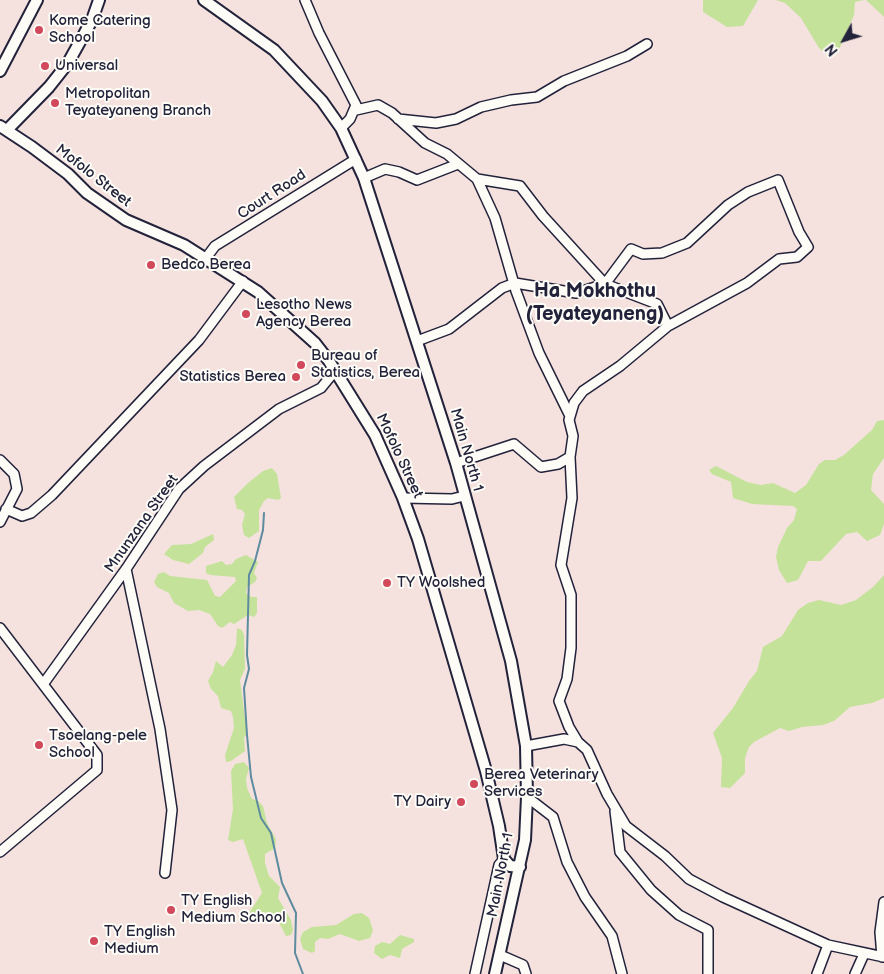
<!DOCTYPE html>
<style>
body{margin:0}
#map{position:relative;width:884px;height:974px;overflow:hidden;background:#f5e2de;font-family:"Balsamiq Sans",sans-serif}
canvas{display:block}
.north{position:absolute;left:819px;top:15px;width:50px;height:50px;-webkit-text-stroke:4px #fdfcf7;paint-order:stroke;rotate:231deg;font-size:14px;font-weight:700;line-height:20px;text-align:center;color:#22223b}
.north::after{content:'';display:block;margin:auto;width:18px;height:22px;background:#22223b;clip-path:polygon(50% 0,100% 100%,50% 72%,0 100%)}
</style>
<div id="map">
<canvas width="884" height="974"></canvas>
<div class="north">N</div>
</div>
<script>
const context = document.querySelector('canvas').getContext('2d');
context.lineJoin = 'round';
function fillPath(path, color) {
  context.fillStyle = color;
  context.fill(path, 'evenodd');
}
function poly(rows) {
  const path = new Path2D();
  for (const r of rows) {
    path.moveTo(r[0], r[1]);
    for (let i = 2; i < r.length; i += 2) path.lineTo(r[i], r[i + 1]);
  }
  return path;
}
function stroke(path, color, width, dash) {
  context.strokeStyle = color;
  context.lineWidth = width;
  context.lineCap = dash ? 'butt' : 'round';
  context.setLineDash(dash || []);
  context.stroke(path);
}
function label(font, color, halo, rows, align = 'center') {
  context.font = font + ' "Balsamiq Sans",sans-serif';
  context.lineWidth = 4;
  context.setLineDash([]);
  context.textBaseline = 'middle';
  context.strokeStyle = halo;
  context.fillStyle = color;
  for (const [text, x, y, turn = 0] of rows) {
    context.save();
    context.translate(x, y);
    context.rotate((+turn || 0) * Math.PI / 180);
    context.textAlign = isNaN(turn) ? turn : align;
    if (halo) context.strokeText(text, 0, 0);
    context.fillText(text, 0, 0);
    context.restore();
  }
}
const green = poly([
 [703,0,758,0,743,26,727,27,703,12],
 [776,0,864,0,855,2,854,15,837,54,826,54,819,48,801,18,785,3],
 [866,0,884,0,884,17,881,14],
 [884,420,884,458,873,474,871,490,884,504,884,524,880,535,867,541,857,532,846,534,821,561,808,561,798,580,787,583,779,570,776,557,778,547,787,528,794,520,797,509,793,506,752,504,733,498,731,482,712,474,709,470,716,466,747,482,761,485,773,483,795,493,806,485,819,464,825,460,835,460,844,455,872,430,877,421],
 [272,468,277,474,281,498,278,500,268,498,264,501,259,510,259,531,249,538,244,535,242,525,245,514,242,510,237,509,234,497,248,483,263,471],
 [213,534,214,540,205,547,203,553,189,564,173,560,164,554,172,545,191,544],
 [246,555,258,562,254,573,257,578,255,582,247,587,246,593,251,597,257,597,257,613,254,617,248,615,234,624,230,622,222,628,218,626,210,614,199,610,188,611,174,603,169,593,157,587,154,582,158,574,164,572,170,576,207,580,215,596,220,597,236,581,235,577,210,575,206,573,206,566,222,561,226,565,232,564,236,559],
 [884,575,884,698,872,703,850,707,834,721,823,725,802,727,789,731,780,728,754,742,749,747,745,758,745,773,730,788,721,787,722,758,713,733,733,708,749,681,757,671,763,647,782,636,798,610,808,603,819,600,841,605,856,600,873,587],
 [237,628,242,630,244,635,245,669,240,680,247,735,244,737,245,751,231,761,226,762,225,755,234,728,233,717,231,711,221,708,218,696,211,689,208,681,213,672,216,661,223,667,232,655,236,645],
 [244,762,249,768,246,779,247,788,252,799,257,800,263,806,267,823,276,839,275,848,265,854,265,863,269,876,280,887,278,898,291,920,293,930,291,935,286,936,276,917,264,912,256,915,249,913,262,893,243,839,233,842,228,840,233,809,231,771,235,764],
 [362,913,369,918,373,930,370,938,359,941,340,934,328,939,320,938,315,942,315,951,312,953,303,949,300,939,303,932,312,927,336,925,354,914],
 [400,935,414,939,414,942,402,949,400,958,390,955,382,959,374,953,375,946,382,942,390,944]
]);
const stream = poly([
 [264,513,263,530,255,561,249,575,247,655,249,669,244,688,247,735,251,777,261,818,271,833,282,883,296,913,295,953,303,974]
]);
const minor = poly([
 [305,0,319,33,356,105,350,119,341,128],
 [356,110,378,105,392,113,425,143,447,154,477,179,495,218,516,291,539,353,570,416],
 [398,119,436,123,456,119,481,107,511,100,537,97,564,81,627,56,647,44],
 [364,178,385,169,399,172,417,180,458,164],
 [206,258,215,246,356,159],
 [417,341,449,329,502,288,515,283,576,293,605,284,657,304,668,326],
 [570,457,572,498,561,565,571,595,571,648,567,679,559,701,569,727,578,742],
 [0,460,14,474,17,489,0,522],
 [456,463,514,444,541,467,558,464,570,457,573,436,569,420,574,403,583,391,620,366,668,326,747,283,779,259,797,257,808,247,799,232,778,180,748,192,728,205,687,243,662,253,643,254,631,249,605,284,543,216,520,186,477,179],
 [403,498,452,499,464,496],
 [6,509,22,516,31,513,52,495,199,340,243,281],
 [126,569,160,729,172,810,165,873],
 [0,628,97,755,97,770,0,852],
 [44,683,126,569,179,489,204,466,279,409,321,388,335,371],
 [526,746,564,739,578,742,587,750,607,794,626,826,665,856,689,879,723,897,828,945,884,957],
 [527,797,553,817,567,862,585,897,612,936,622,974],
 [615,811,620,852,651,890,679,915,708,930,708,974],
 [500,955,523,965,526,974],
 [882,957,880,932,884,902],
 [475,974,499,865,504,859],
 [817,974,828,945],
 [855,974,864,954]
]);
const major = poly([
 [204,0,274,50,322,101,341,128,364,178,456,463,511,661,526,746,527,797,525,840,495,974],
 [0,71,37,0],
 [0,126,32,147,68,174,87,193,126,220,184,245,258,292,315,343,329,361,375,435,403,498,418,539,486,771,499,826,504,859,510,866,520,867],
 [8,129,49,87,68,63,92,20,99,0]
]);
const markers = [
 [39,30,5,"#d1495b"],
 [45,66,5,"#d1495b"],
 [55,103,5,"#d1495b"],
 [151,265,5,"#d1495b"],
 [246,314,5,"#d1495b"],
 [301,365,5,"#d1495b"],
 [296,377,5,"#d1495b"],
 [387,583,5,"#d1495b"],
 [39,745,5,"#d1495b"],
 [474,784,5,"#d1495b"],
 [461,802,5,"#d1495b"],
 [171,910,5,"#d1495b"],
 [94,941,5,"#d1495b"]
];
const poiNames = [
 ["Kome Catering",49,21],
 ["School",49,38],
 ["Universal",55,66],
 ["Metropolitan",65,94],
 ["Teyateyaneng Branch",65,111],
 ["Bedco Berea",161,265],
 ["Lesotho News",256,305],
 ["Agency Berea",256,322],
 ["Bureau of",311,356],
 ["Statistics, Berea",311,373],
 ["Statistics Berea",286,377,"right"],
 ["TY Woolshed",397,583],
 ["Tsoelang-pele",49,736],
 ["School",49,753],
 ["Berea Veterinary",484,775],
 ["Services",484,792],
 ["TY Dairy",451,802,"right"],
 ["TY English",181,901],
 ["Medium School",181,918],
 ["TY English",104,932],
 ["Medium",104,949]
];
const streetNames = [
 ["Mofolo Street",93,176,38],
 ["Court Road",272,195,-33],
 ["Main North 1",466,450,74],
 ["Mofolo Street",399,456,65],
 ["Mnunzana Street",142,524,-55],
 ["Main North 1",501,875,-79]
];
const districtNames = [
 ["Ha Mokhothu",595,292],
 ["(Teyateyaneng)",595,315]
];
fillPath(green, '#c4e29a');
stroke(stream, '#5d8b9f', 2);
stroke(minor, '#22223b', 12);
stroke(major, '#22223b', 14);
stroke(minor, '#fdfcf7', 9);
stroke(major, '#fdfcf7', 10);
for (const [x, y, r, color] of markers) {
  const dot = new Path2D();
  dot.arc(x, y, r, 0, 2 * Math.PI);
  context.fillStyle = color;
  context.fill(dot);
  stroke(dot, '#fdfcf7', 2);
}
label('15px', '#22223b', '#fdfcf7', poiNames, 'left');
label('15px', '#22223b', '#fdfcf7', streetNames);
label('bold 20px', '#22223b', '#fdfcf7', districtNames);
</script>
